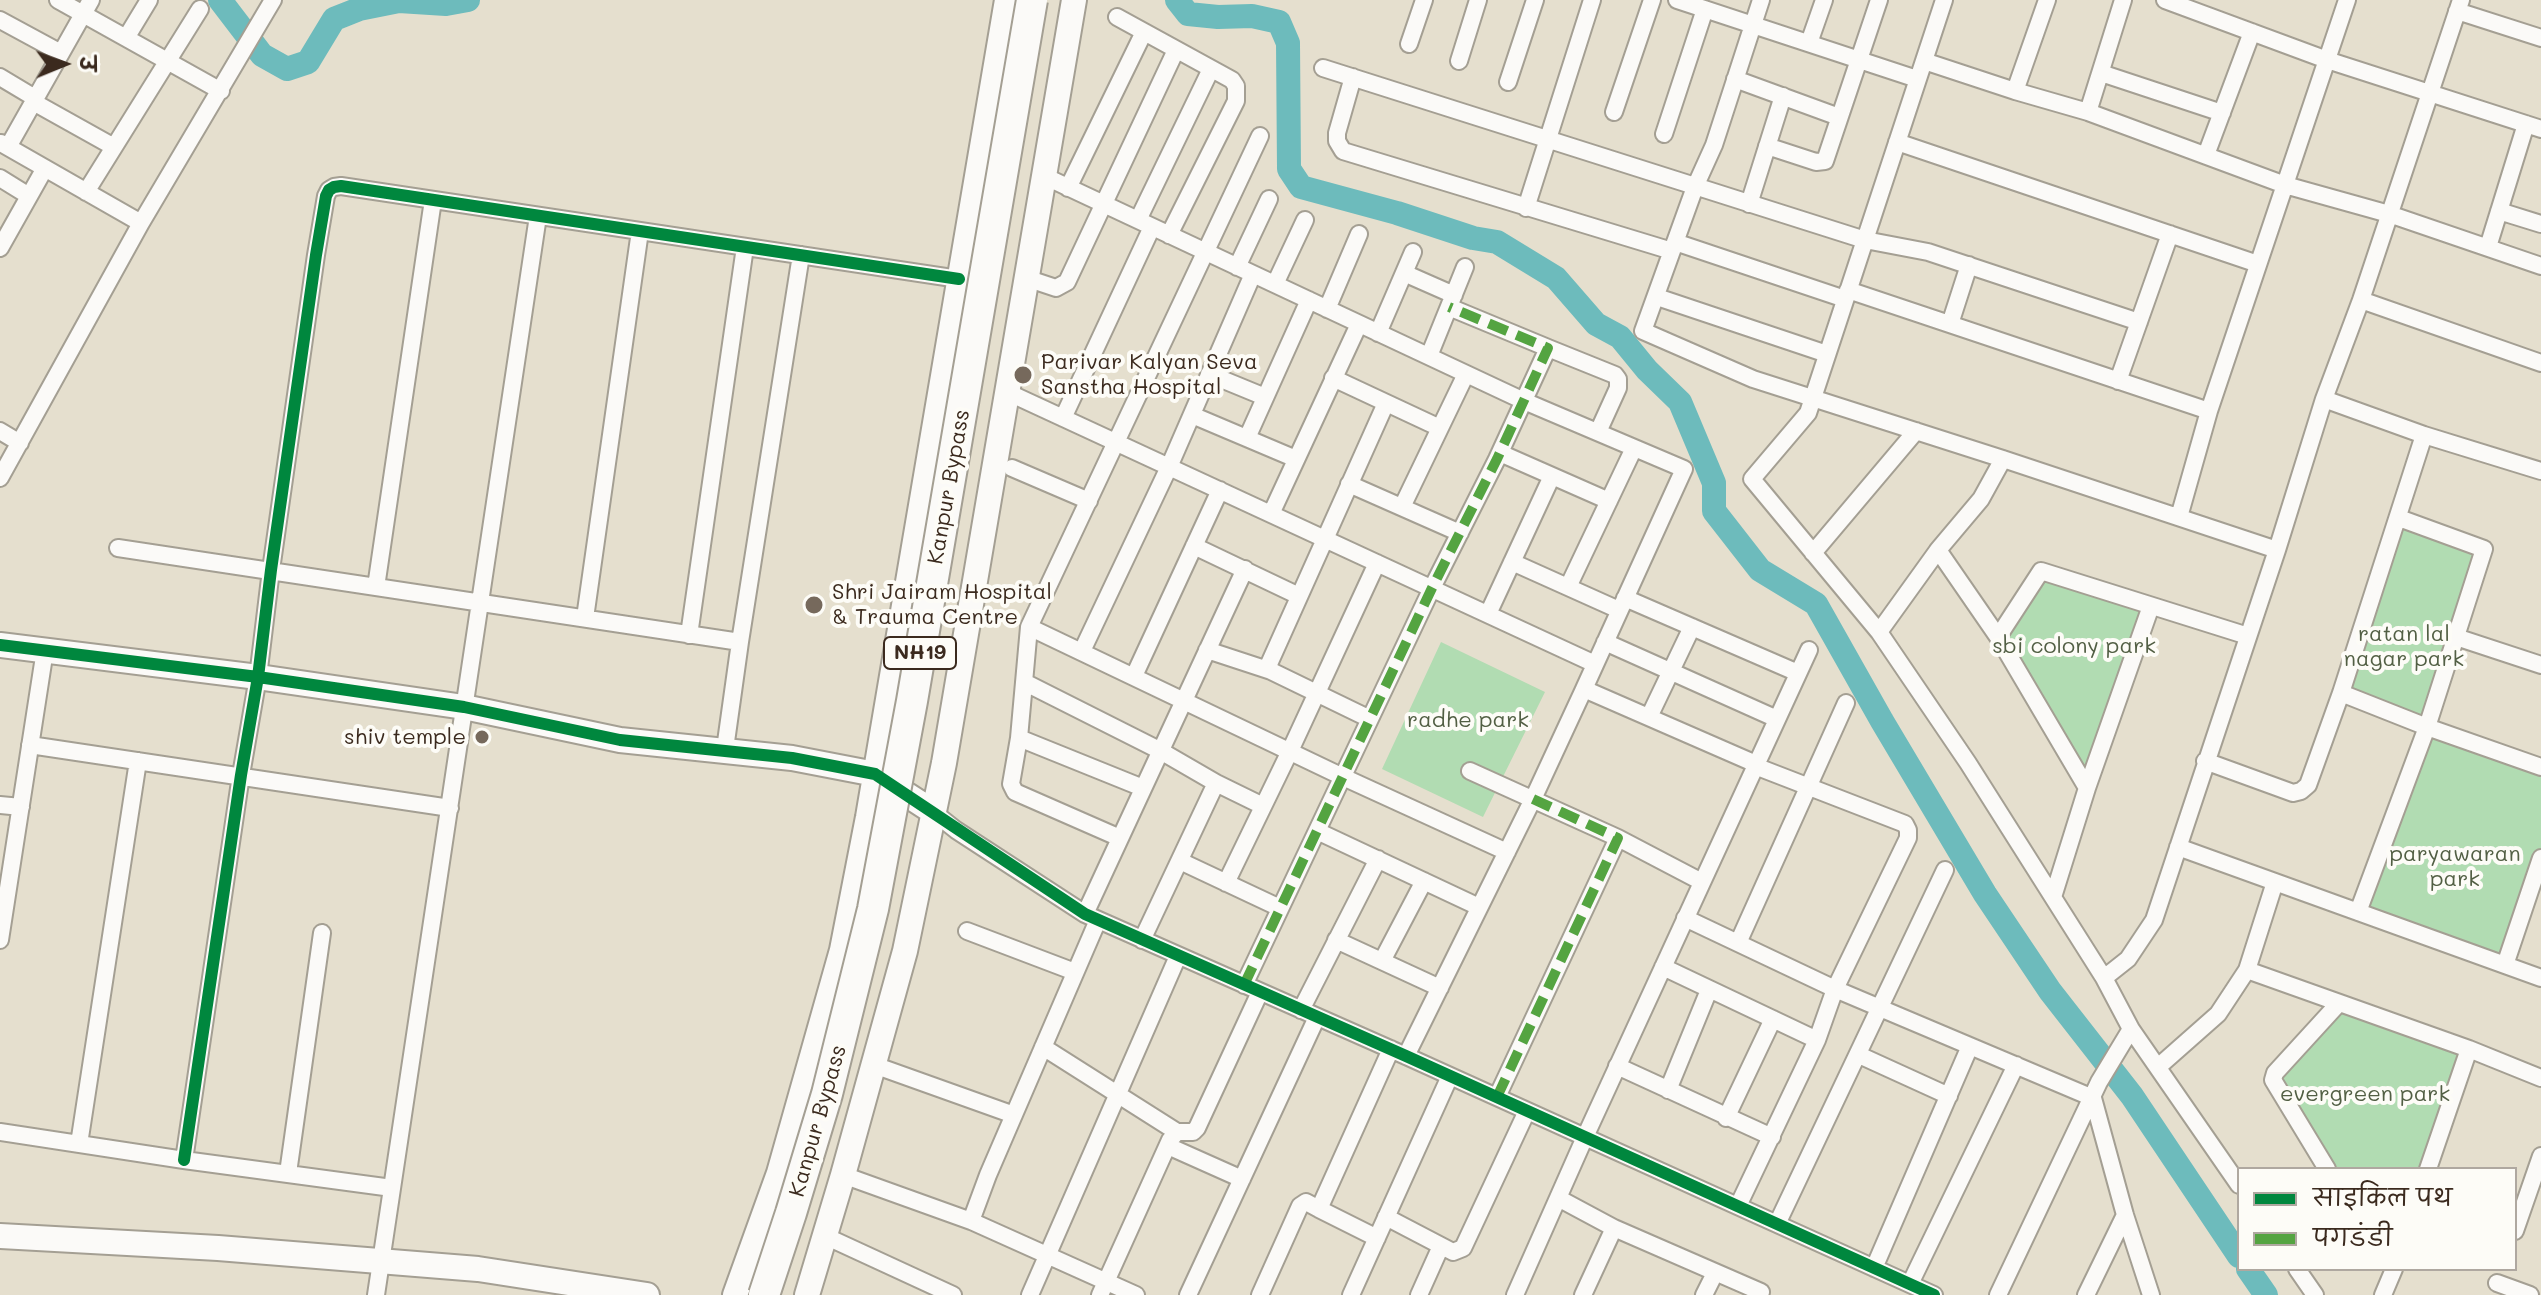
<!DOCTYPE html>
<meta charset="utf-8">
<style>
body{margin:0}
#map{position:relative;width:2541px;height:1295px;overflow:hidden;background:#e5dfce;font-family:Mali,"Playpen Sans Deva",sans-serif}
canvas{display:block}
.legend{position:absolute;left:2237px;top:1167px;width:280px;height:104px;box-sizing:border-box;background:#fdfcf7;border:2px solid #afa8a0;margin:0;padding:10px 14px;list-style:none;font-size:24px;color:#3b2a1e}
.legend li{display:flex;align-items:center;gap:16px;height:40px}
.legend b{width:40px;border:2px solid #afa8a0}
.north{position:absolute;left:24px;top:24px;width:80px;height:80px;-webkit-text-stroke:6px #fdfcf7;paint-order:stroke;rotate:89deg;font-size:22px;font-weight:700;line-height:32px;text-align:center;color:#3b2a1e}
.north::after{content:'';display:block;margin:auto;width:28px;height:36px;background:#3b2a1e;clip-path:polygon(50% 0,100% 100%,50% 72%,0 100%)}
</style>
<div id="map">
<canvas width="2541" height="1295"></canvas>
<ul class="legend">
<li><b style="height:10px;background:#00873e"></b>साइकिल पथ</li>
<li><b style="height:10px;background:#54a441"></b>पगडंडी</li>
</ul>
<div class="north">उ</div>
</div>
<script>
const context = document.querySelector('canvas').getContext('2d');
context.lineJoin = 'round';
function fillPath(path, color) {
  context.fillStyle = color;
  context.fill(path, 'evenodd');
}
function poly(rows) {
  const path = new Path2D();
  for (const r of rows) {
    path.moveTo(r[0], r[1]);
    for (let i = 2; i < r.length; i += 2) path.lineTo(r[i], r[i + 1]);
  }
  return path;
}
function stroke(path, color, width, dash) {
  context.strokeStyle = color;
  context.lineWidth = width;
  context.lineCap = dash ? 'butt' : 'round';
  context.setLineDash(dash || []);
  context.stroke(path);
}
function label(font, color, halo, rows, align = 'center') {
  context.font = font + ' Mali,sans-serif';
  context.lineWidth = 8;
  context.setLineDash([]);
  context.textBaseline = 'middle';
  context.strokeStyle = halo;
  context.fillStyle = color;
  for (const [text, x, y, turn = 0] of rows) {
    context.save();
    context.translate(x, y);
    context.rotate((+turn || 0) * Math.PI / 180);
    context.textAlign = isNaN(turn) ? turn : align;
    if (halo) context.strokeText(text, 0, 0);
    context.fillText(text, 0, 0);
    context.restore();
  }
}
const green = poly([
 [2398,518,2484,548,2427,727,2341,693],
 [2038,570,2151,606,2091,784,1994,637],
 [1441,642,1545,692,1483,817,1382,769],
 [2424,728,2541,769,2541,851,2502,966,2355,913],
 [2338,1004,2467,1051,2426,1169,2323,1169,2272,1091]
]);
const river = poly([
 [220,0,262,55,287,69,308,62,334,19,359,9,399,1,446,4,468,0],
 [1177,0,1188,14,1218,17,1252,16,1279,22,1288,43,1289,169,1301,187,1397,213,1473,238,1497,242,1556,278,1596,324,1620,337,1647,370,1680,402,1714,483,1714,511,1760,570,1816,604,1882,721,1985,894,2050,991,2132,1096,2239,1256],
 [2248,1269,2266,1295]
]);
const street = poly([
 [58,0,221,91],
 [1677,0,1917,79],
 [1761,0,1714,145,1695,187,1643,331,1753,379,2003,459,2277,550],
 [1944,0,1808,413,1752,479,1879,632,1968,763,2104,978,2131,1029,2239,1185],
 [2047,0,2015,91,2088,112,2285,185,2389,214,2541,266],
 [2165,0,2327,60,2541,129],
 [2457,11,2541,38],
 [1117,17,1232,80,1236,86,1236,101,1169,235],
 [0,20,61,53],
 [126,38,149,0],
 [1809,43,1824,0],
 [1409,44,1424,0],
 [1459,61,1478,0],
 [1924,61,2015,91],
 [1323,68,1865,240,1928,252,2139,322],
 [2101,73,2222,113],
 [0,77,35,98,37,104,114,147],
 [1353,77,1337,133,1337,141,1343,151,1672,251],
 [1735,79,1839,117],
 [1508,82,1535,0],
 [1614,112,1652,0],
 [2088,112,2123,0],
 [1664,134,1705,9],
 [1260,136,1029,627,1343,777,1507,852],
 [1897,142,2258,264],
 [1,143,141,223],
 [1767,146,1816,162,1825,161,1879,0],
 [8,147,91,0],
 [2206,155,2252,32],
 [1044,176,1524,401,1684,469,1584,689],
 [0,178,29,196],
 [1068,188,1144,32],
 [86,192,200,9],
 [1749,204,1783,96],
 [1526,208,1592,0],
 [2499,211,2541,224],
 [1138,220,1211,69],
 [1675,242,1845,299],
 [2488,247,2526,124],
 [0,248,45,168],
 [1237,267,1269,199],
 [1404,273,1454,295],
 [1026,278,1056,288,1067,282,1176,50],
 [1275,284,1305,220],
 [1848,290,2209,411],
 [1657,297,1827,354],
 [2361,300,2541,363],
 [1327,309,1359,234],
 [1950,324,1969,265],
 [1378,333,1413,252],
 [1548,348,1615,375,1618,379,1618,388,1598,432],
 [1429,356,1465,267],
 [1209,374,1265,397],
 [1333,378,1440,428],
 [2118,381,2170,234],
 [1007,392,1595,664],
 [2324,399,2424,435,2541,471],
 [1192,415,1296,459],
 [1063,418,1152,227],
 [0,431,20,443],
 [1247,438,1309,300],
 [1500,453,1609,501],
 [1012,468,1089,501],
 [0,478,141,223,273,0],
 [1349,484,1460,533],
 [1402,507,1466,374],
 [1271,514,1359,324],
 [2179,517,2209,411,2347,0],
 [1194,546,1299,596],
 [118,548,740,642],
 [1938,550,1998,637],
 [1813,553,1916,431],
 [1512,562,1619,610],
 [376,587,433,200],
 [1568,587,1634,448],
 [1625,598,1798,673],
 [1488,614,1552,476],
 [585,618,640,231],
 [1029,627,1019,738,1011,784,1015,792,1120,838],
 [1879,632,1938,550,1981,499,2003,459],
 [689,635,745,247],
 [2456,637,2541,665],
 [1605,642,1777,719],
 [1207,650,1271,671,1370,719],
 [1082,651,1169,467,1253,274],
 [1271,671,1269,664,1386,403],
 [1134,676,1220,490],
 [1024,682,1159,750,1216,783,1263,806],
 [2341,693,2427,727,2541,767],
 [1649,717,1692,627],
 [1019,738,1143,788],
 [30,745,450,808],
 [725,749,740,642,801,255],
 [2205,761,2293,793,2301,791,2308,785,2341,693,2424,435],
 [1755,766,1905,824,1908,830,1908,838,1835,989,2093,1098,2125,1215,2151,1295],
 [1470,771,1618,838,1497,1097],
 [2087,788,1998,637,2041,571,2248,636],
 [0,805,21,807],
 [932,811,956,830,1085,914,1406,1056,1934,1295],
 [1317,831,1479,907],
 [1618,838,1702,882],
 [2178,847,2541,978],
 [1180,861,1280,908],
 [1226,883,1290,751,1377,563],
 [2053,897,2087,788,2151,606],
 [2358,912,2427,727,2484,549,2399,518],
 [1085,914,1245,569],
 [1685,918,1835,989,1817,1040,1738,1206],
 [967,931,1075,972],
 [0,940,45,650],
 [1142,940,1216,783],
 [1336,940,1440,988],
 [1738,943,1846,703],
 [1382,961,1424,881],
 [2505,965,2541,858],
 [1663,967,1817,1040],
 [2247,970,2469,1049,2541,1078],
 [2104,978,2128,959,2154,920,2277,550,2324,399,2361,300,2461,0],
 [1244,985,1432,588,1497,459,1548,348,1449,307],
 [1301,1010,1378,859],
 [1043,1047,1177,1132],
 [1859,1055,1949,1096],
 [1406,1056,1533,799,1584,689,1756,764],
 [874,1065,1014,1115],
 [1617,1066,1772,1137],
 [2158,1067,2218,1014,2247,970,2275,882],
 [1668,1090,1709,990],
 [1726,1118,1773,1019],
 [0,1132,184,1160,392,1188],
 [79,1144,138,761],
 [1168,1146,1242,1179],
 [184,1160,241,775,258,677,271,570,316,255,326,196,329,190,334,187,341,186,959,279],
 [2327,1169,2273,1080,2275,1073,2339,1003],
 [2428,1169,2469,1049],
 [288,1173,322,933],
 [843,1175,971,1221,1136,1295],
 [1558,1198,1614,1228],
 [1319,1209,1377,1238],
 [1386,1217,1453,1252,1463,1248,1527,1111],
 [971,1221,988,1175,1098,920],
 [1777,1224,1945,870],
 [2515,1231,2541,1156],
 [825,1236,953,1295],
 [1874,1268,1970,1046],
 [2297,1269,2315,1295],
 [2497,1283,2530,1295],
 [1910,1284,2016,1065],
 [376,1295,538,216],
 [1030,1295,1178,956],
 [1100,1295,1170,1140,1177,1132,1193,1132,1197,1128,1260,992],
 [1188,1295,1317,1017],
 [1260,1295,1300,1206,1306,1202,1319,1209,1391,1049],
 [1351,1295,1450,1076],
 [1419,1295,1441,1246],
 [1515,1295,1585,1137,1809,650],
 [1583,1295,1614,1228,1761,1292],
 [1704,1295,1715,1273],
 [1998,1295,2099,1082,2131,1029],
 [2086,1295,2125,1215],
 [2383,1295,2394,1269]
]);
const secondary = poly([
 [0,645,258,677,464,707,620,740,792,758,875,774,932,811],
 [0,1236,218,1248,478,1269,647,1295],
 [735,1295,779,1173,842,950,868,817,1007,0],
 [807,1295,843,1175,905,951,944,763,1074,0]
]);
const highwayBridge = poly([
 [764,1295,791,1213,827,1094,873,909,912,701,1032,0]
]);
const quiet = poly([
 [1244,985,1432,588,1497,459,1548,348,1449,307],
 [1497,1097,1618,838,1533,799]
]);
const cycleway = poly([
 [0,645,258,677,464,707,620,740,792,758,875,774,1085,914,1406,1056,1934,1295],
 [184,1160,241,775,258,677,271,570,316,255,326,196,329,190,334,187,341,186,959,279]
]);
const markers = [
 [1023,375,10,"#76695c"],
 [814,605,10,"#76695c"],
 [482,737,8,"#76695c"]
];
const shields = [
 [920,653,72]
];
const shieldNames = [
 ["NH19",920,653]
];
const poiNames = [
 ["Parivar Kalyan Seva",1041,362],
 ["Sanstha Hospital",1041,387],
 ["Shri Jairam Hospital",832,592],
 ["& Trauma Centre",832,617],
 ["shiv temple",466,737,"right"]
];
const streetNames = [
 ["Kanpur Bypass",949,487,-80],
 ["Kanpur Bypass",818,1121,-74]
];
const parkNames = [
 ["ratan lal",2404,634],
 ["nagar park",2404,659],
 ["sbi colony park",2074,646],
 ["radhe park",1468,720],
 ["paryawaran",2455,854],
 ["park",2455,879],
 ["evergreen park",2365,1094]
];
fillPath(green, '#b1dcb2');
stroke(river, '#6dbbbc', 24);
stroke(street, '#a49f93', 20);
stroke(secondary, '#a49f93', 28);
stroke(street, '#fbfaf8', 16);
stroke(secondary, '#fbfaf8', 24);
stroke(highwayBridge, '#a49f93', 34, []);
stroke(highwayBridge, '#fbfaf8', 30);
stroke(quiet, '#54a441', 10, [20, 10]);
stroke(cycleway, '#00873e', 12);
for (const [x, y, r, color] of markers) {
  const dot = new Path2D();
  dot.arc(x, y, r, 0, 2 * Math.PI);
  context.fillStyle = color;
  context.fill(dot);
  stroke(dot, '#fdfcf7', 3);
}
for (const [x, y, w] of shields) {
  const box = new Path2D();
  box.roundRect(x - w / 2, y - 16, w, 32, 6);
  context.fillStyle = '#fdfcf7';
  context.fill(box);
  stroke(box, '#3b2a1e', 2);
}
label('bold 20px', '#3b2a1e', null, shieldNames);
label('22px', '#3b2a1e', '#fdfcf7', poiNames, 'left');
label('22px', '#3b2a1e', '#fdfcf7', streetNames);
label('22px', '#525f44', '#fdfcf7', parkNames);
</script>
